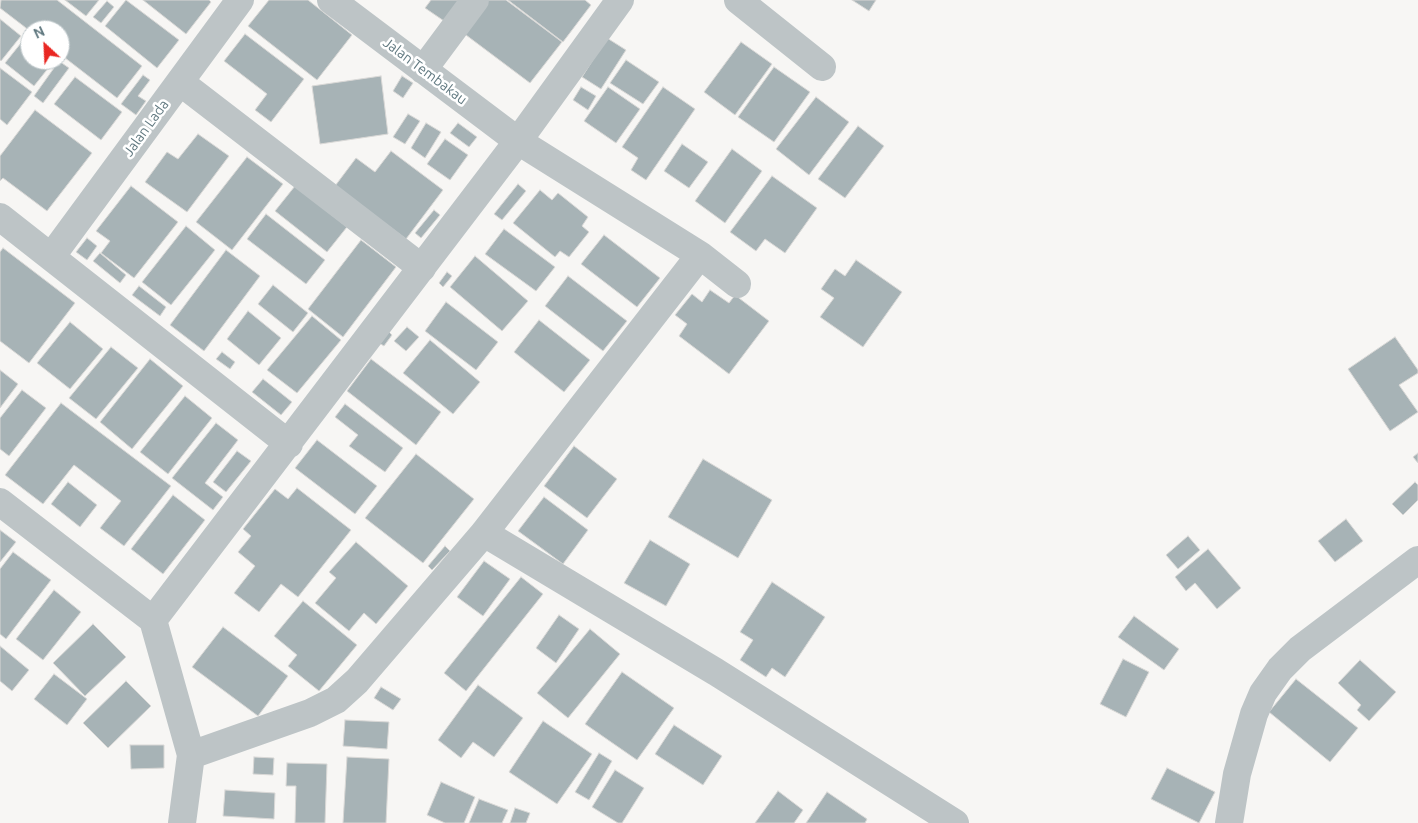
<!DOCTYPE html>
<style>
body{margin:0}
#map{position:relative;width:1418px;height:823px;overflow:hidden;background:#f7f6f4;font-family:Ubuntu,sans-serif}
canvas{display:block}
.north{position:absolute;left:20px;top:20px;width:50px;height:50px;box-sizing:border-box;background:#fff;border:1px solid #c0c9cc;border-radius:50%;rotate:335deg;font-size:14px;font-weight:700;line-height:20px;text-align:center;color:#617980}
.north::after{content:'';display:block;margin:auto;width:18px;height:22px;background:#e92722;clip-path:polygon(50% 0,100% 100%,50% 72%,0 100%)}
</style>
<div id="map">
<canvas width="1418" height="823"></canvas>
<div class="north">N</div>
</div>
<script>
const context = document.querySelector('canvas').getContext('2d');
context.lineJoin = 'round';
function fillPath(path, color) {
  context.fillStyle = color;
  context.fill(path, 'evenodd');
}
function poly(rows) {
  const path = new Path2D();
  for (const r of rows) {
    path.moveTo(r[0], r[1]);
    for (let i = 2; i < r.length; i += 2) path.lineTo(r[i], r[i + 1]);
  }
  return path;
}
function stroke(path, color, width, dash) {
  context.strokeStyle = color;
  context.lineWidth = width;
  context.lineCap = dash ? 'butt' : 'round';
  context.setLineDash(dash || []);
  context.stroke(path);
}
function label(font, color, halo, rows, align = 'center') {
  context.font = font + ' Ubuntu,sans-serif';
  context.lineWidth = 5;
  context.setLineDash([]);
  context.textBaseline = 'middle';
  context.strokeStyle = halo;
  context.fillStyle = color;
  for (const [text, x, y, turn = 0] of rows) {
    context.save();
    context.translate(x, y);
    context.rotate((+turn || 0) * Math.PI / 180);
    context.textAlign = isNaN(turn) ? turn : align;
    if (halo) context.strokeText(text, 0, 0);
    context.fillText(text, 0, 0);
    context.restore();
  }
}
const building = poly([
 [1,0,57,0,142,66,117,98,60,54,60,30,30,31,0,8,1,0],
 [65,0,99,0,86,16,65,0],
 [126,0,179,40,157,68,105,26,126,0],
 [143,0,209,0,211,2,186,34,143,0],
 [269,0,308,0,352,35,317,80,248,26,269,0],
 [431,0,460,0,444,21,425,8,431,0],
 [487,0,506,0,562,42,530,83,462,32,487,0],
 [508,0,585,0,591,5,563,42,508,0],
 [852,0,876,0,869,11,852,0],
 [107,1,114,7,101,23,93,17,107,1],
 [0,19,21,36,1,61,0,60,0,19],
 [245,34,304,79,271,122,255,110,267,94,224,61,245,34],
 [25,38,30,42,30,60,53,60,54,61,34,86,5,63,25,38],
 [607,38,626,50,601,89,582,77,607,38],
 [741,42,772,64,735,115,704,92,741,42],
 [626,60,659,82,643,104,610,83,626,60],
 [59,61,69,68,43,103,34,96,59,61],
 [774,67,810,92,774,142,738,117,774,67],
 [0,68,32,92,7,125,0,119,0,68],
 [143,75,150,80,138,96,146,101,136,115,121,104,143,75],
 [381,76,388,134,320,144,312,86,381,76],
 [402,76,413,83,403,98,393,91,402,76],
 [75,77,122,112,101,140,54,104,75,77],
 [581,87,596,96,588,110,573,100,581,87],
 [608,87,640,109,616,143,584,121,608,87],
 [663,87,695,109,646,180,631,170,638,158,622,147,663,87],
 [816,97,849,122,809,175,776,149,816,97],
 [35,110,92,153,47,211,3,178,0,181,0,156,35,110],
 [408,114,420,121,405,144,393,137,408,114],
 [426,123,441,132,425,158,411,148,426,123],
 [458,123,477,137,469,147,450,133,458,123],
 [858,126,884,146,845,198,818,179,858,126],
 [198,134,229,156,187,212,145,182,167,152,178,159,198,134],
 [445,139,468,155,450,180,427,164,445,139],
 [682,144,708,162,689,188,664,171,682,144],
 [732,149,762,171,725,223,695,201,732,149],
 [391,151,443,190,406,239,335,186,356,158,375,172,391,151],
 [247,157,283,184,232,250,196,222,247,157],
 [772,176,817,208,785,253,765,239,756,251,730,232,772,176],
 [518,184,526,191,502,220,494,214,518,184],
 [131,186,178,222,134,278,101,253,110,241,96,231,131,186],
 [295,186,347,227,327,252,275,211,295,186],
 [540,190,552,200,558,193,588,217,582,226,589,232,569,257,560,251,555,257,513,223,540,190],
 [434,210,440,215,421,238,415,233,434,210],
 [266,214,325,260,306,284,247,239,266,214],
 [186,226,215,250,171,305,142,282,186,226],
 [504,229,555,267,536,291,485,254,504,229],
 [604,235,660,278,637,307,581,264,604,235],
 [87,238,97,246,87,260,76,252,87,238],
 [361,240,396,267,343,337,308,309,361,240],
 [3,248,75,303,29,363,0,341,0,252,3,248],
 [226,250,260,276,204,351,170,325,226,250],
 [100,253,126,275,120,283,93,261,100,253],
 [475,256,528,301,502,331,450,287,475,256],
 [856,260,902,292,863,347,820,317,834,298,821,289,835,269,845,276,856,260],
 [447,272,452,276,443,287,439,283,447,272],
 [568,276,627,321,603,351,545,306,568,276],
 [273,285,308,313,293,332,258,304,273,285],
 [139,286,166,307,160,316,132,295,139,286],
 [710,290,729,303,735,295,769,321,729,374,679,336,687,324,675,315,692,294,702,302,710,290],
 [446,302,498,342,476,370,425,331,446,302],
 [248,311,281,338,259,365,227,339,248,311],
 [312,316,341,340,297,393,267,370,312,316],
 [539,320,590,360,564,392,514,352,539,320],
 [70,322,103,349,70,389,37,363,70,322],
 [407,327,419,337,406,351,394,341,407,327],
 [388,331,392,335,384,346,379,343,388,331],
 [1395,337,1418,370,1418,373,1399,385,1418,412,1390,431,1348,369,1395,337],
 [430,340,480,382,453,414,403,373,430,340],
 [111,347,138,368,96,419,69,398,111,347],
 [222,352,235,362,230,369,216,359,222,352],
 [150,359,183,386,132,449,100,422,150,359],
 [371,359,441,412,416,445,347,391,371,359],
 [0,370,18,384,0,408,0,370],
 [263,379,292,402,281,415,252,392,263,379],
 [22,390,46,408,9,456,0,449,0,418,22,390],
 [185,396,212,418,168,474,140,452,185,396],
 [61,403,171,486,124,546,100,528,121,501,74,465,43,504,5,475,61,403],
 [345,404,403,448,385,472,349,446,358,435,335,417,345,404],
 [216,423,238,440,205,483,223,497,213,510,172,478,216,423],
 [317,440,377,486,355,514,295,468,317,440],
 [574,446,617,479,587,518,544,486,574,446],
 [237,451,251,461,226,492,213,482,237,451],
 [1418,453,1418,463,1413,457,1418,453],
 [416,454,474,499,423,563,365,518,416,454],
 [703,459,772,500,738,558,668,517,703,459],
 [68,482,97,505,80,527,51,504,68,482],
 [1415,482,1418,485,1418,500,1403,515,1392,504,1415,482],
 [297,488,351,530,298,597,281,584,259,612,234,593,255,566,238,552,251,536,243,529,275,489,288,499,297,488],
 [173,495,205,520,163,574,131,549,173,495],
 [544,497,588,530,563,564,518,531,544,497],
 [1346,519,1363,541,1335,562,1318,541,1346,519],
 [0,530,16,542,0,562,0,530],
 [1188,536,1200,550,1178,569,1166,555,1188,536],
 [650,540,690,564,666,606,624,583,650,540],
 [356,542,408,586,376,624,364,613,349,631,315,603,336,578,329,572,356,542],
 [445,546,450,551,432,570,428,566,445,546],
 [1208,549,1241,588,1217,609,1195,583,1186,591,1175,577,1208,549],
 [13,552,51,580,6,639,0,634,0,569,13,552],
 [484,561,510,579,483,616,457,597,484,561],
 [521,577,543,594,466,691,444,673,521,577],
 [772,582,825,617,785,677,772,668,766,677,740,660,753,640,740,632,772,582],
 [54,590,81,612,43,660,16,639,54,590],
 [303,601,357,645,319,691,288,666,297,655,274,636,303,601],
 [559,615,579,629,556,663,536,648,559,615],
 [1134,616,1179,649,1164,670,1118,637,1134,616],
 [93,624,126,657,85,696,53,663,93,624],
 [223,627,288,676,258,716,192,667,223,627],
 [590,629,620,654,568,718,537,693,590,629],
 [0,646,29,670,12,691,0,681,0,646],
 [1123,659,1149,672,1126,717,1100,704,1123,659],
 [1360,660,1396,692,1369,721,1357,710,1361,705,1338,683,1360,660],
 [622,672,674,708,637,760,585,724,622,672],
 [54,674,87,699,67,725,34,699,54,674],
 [1296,679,1358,728,1330,762,1269,712,1296,679],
 [126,681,151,706,108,748,83,723,126,681],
 [478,685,523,718,494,757,473,742,461,758,438,740,478,685],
 [381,687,401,699,393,710,374,698,381,687],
 [345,720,389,722,387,749,343,746,345,720],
 [543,721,592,754,557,804,509,772,543,721],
 [674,725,722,756,703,785,655,754,674,725],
 [130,745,164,745,164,768,131,769,130,745],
 [599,753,612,761,589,800,575,792,599,753],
 [254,757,274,758,273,775,253,774,254,757],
 [347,757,389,759,386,823,343,823,347,757],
 [287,763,327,764,325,823,295,823,296,786,286,786,287,763],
 [1167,768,1215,792,1199,823,1151,799,1167,768],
 [615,770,644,788,622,823,618,823,592,807,615,770],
 [441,782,475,797,464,823,445,823,427,815,441,782],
 [225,790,275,793,274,819,223,816,225,790],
 [778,791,803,810,794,823,755,823,778,791],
 [827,792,867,819,865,823,806,823,827,792],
 [479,799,508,810,502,823,469,823,479,799],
 [515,808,530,813,526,823,510,823,515,808]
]);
const minor = poly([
 [331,0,518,141,700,255,737,284],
 [738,0,822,67],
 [423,70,475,0],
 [180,82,422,268],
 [0,217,289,444],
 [51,257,240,0],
 [0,502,153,620],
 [484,533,716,672,955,823],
 [191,755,310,713,336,700,357,681,484,533,700,255],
 [182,823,191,755,153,620,518,141,620,0],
 [1229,823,1237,774,1254,714,1263,693,1280,669,1300,649,1418,560]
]);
const streetNames = [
 ["Jalan Tembakau",425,71,37],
 ["Jalan Lada",146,128,-54]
];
fillPath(building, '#a7b3b6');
stroke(building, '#d9d8d6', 1);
stroke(minor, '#bdc4c6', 28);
label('14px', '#617980', '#fff', streetNames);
</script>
